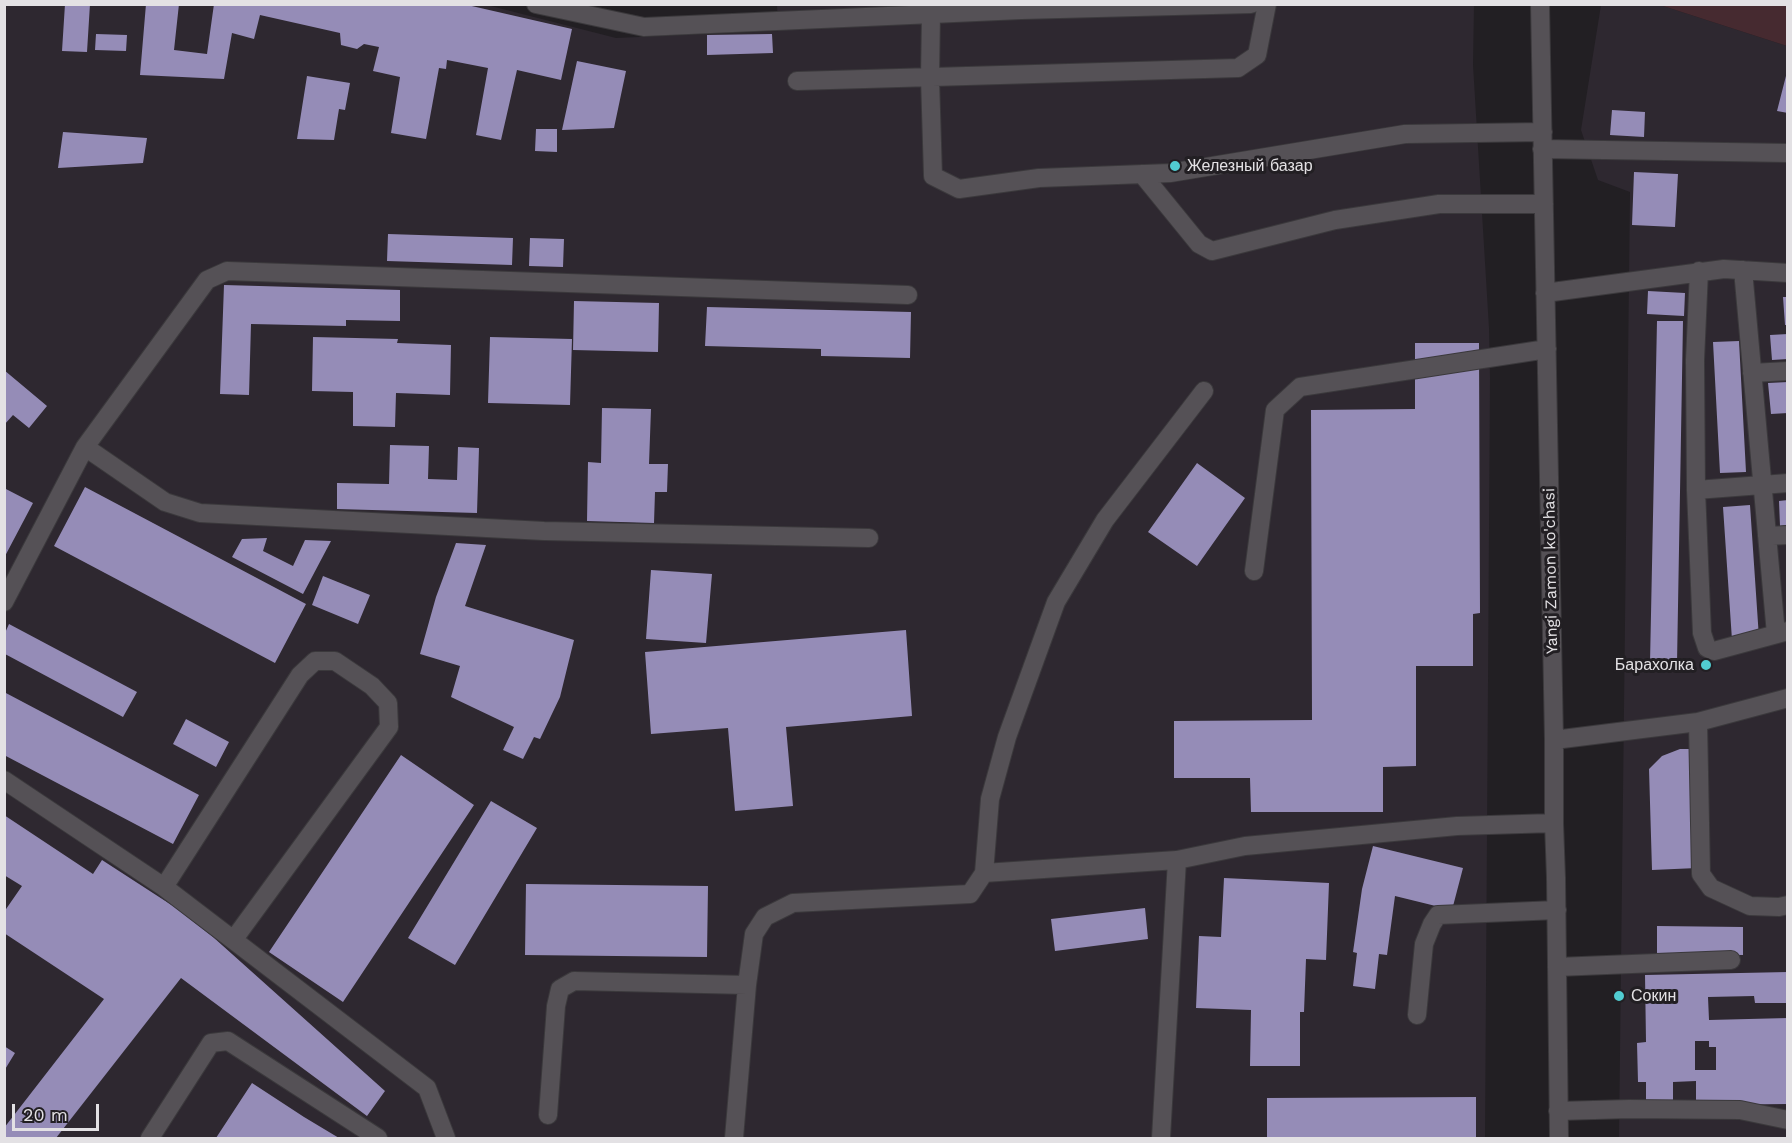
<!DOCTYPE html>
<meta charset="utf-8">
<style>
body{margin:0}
#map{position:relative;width:1792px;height:1143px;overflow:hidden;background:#221f23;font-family:"Work Sans",sans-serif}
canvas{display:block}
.frame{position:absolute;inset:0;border:6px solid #e3e1e4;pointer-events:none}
.scale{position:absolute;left:12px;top:1104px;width:87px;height:27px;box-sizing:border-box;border:3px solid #e3e1e4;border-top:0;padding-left:8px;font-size:18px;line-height:21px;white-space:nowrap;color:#e3e1e4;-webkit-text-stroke:4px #221f23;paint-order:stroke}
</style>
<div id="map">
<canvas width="1792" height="1143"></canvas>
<div class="frame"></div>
<div class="scale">20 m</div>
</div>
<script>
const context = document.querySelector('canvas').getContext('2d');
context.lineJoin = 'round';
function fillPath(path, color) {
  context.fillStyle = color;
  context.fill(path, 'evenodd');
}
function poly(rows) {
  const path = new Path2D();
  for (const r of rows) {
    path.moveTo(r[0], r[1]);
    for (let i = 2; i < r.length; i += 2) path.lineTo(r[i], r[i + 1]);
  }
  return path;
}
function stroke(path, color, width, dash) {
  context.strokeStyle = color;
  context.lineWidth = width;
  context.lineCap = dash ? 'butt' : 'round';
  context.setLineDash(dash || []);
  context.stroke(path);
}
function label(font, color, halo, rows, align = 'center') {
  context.font = font + ' "Work Sans",sans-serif';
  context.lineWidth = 6;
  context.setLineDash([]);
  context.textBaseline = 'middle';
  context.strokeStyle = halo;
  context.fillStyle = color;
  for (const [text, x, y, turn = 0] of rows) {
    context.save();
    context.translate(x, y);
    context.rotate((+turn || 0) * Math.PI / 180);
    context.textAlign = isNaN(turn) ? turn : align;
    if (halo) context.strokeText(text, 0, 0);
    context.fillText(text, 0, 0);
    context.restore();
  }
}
const built = poly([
 [777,4,1474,5,1473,65,1489,328,1490,378,1485,1138,5,1138,5,5,487,5,616,38,778,31],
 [1601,5,1660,5,1787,46,1787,1138,1619,1138,1630,192,1598,180,1581,130]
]);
const green = poly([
 [1660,5,1787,5,1787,46]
]);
const building = poly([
 [65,4,90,4,87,52,62,51],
 [146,4,179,4,174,50,207,54,214,4,463,4,572,29,561,80,517,70,501,140,476,135,488,68,447,60,446,69,439,68,426,139,391,133,400,77,373,71,379,47,364,44,357,49,341,45,340,33,260,15,254,39,232,33,224,79,140,75],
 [96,34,127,35,126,51,95,50],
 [772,34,773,53,707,55,707,35],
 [577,61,626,71,614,128,562,130],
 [1787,72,1788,72,1788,113,1777,111],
 [307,76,350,83,345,110,339,109,334,140,297,139],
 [1612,110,1645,112,1644,137,1610,135],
 [536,129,557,129,557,152,535,151],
 [63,132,147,138,143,163,58,168],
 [1634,172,1678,174,1675,227,1632,225],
 [388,234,513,238,512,265,387,261],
 [530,238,564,239,563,267,529,266],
 [224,285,400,290,400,321,346,320,346,326,251,324,249,395,220,394],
 [1648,291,1685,293,1684,316,1647,314],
 [1783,297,1788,297,1788,325,1785,325],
 [574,301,659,303,658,352,573,350],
 [707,307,911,312,910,358,821,356,821,349,705,346],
 [1657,321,1683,321,1677,663,1650,663],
 [1788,334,1788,359,1772,360,1770,335],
 [313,337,398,339,397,343,451,345,450,395,396,393,395,427,353,426,353,392,312,391],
 [490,337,572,339,570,405,488,403],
 [1739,341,1746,472,1720,473,1713,342],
 [1415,343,1479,343,1480,613,1473,614,1473,666,1416,666,1416,766,1383,767,1383,812,1251,812,1250,778,1174,778,1174,721,1312,720,1311,410,1415,409],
 [4,370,47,406,29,428,13,415,4,425],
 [1788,382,1788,413,1771,414,1768,383],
 [602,408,651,409,649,464,668,464,667,492,655,492,654,523,587,521,588,462,601,463],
 [390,445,429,446,428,479,457,480,458,447,479,448,477,513,337,509,337,483,389,484],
 [1197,463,1245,498,1197,566,1148,532],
 [85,487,306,604,275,663,54,546],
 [4,488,33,503,4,558],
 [1788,500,1788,525,1780,526,1779,501],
 [1750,505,1759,638,1732,640,1723,507],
 [267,538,263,551,293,566,305,540,331,541,303,594,232,557,242,539],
 [456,543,486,545,465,606,574,640,560,697,540,739,534,737,523,759,503,750,514,727,451,697,460,666,420,654,436,597],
 [651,570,712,574,706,643,646,639],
 [323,576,370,595,358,624,312,605],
 [9,624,137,692,123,717,5,654,5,633],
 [906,630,912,716,786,727,793,806,735,811,728,728,651,734,645,652],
 [4,692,199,795,173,844,4,755],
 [186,719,229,742,216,767,173,744],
 [1680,749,1694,749,1697,868,1652,870,1649,769,1662,756],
 [401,755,474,805,343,1002,269,952],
 [491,801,537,828,455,965,408,938],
 [4,815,93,874,102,860,173,906,213,937,385,1091,367,1116,181,978,56,1138,4,1138,4,1128,104,999,4,933,4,912,22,886,4,875],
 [1373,846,1463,868,1452,910,1395,896,1387,955,1379,954,1375,989,1353,986,1357,953,1353,952,1362,889],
 [1224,878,1329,883,1326,960,1306,959,1304,1012,1300,1012,1300,1066,1250,1066,1251,1010,1196,1008,1199,936,1221,937],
 [526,884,708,886,707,957,525,955],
 [1145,908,1148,939,1055,951,1051,919],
 [1657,926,1743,927,1743,955,1657,954],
 [1788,972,1788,1003,1755,1003,1754,996,1708,997,1709,1020,1788,1018,1788,1104,1696,1105,1696,1081,1673,1082,1673,1102,1646,1102,1646,1082,1638,1082,1637,1043,1646,1042,1645,975],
 [1695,1041,1709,1041,1709,1047,1716,1047,1716,1070,1695,1070],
 [4,1046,15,1053,4,1071],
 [252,1083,304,1117,339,1138,216,1138],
 [1476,1097,1476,1138,1267,1138,1267,1098]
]);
const minor = poly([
 [536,4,644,27,1021,10,1251,4],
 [1540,4,1554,740,1554,823,1556,878,1559,1138],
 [931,14,930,78,933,176,959,189,1039,178,1170,173,1405,134,1543,132],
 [797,81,1238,68,1257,55,1267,4],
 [1542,149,1788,153],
 [1142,174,1199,244,1212,251,1335,220,1439,204,1544,204],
 [1743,270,1776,634],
 [1699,271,1695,360,1696,490,1702,633,1707,648,1714,651,1788,631],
 [1545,293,1724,269,1788,273],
 [1752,373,1788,371],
 [85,447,207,280,227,271,908,295],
 [1696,490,1788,483],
 [1767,536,1788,535],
 [1254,571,1275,410,1300,387,1547,349],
 [4,602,85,447,165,502,200,513,544,531,869,538],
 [1698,722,1701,874,1711,888,1750,906,1779,907,1788,905],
 [1554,740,1698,722,1788,698],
 [4,780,164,887,427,1088,446,1138],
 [984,873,990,799,1007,737,1056,602,1105,520,1204,391],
 [164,887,300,675,315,661,335,661,372,686,388,703,389,727,234,939],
 [1557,967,1731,960],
 [1417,1015,1424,944,1432,924,1438,915,1557,910],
 [1558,1111,1630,1109,1740,1110,1788,1120],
 [548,1115,556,1006,560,989,574,981,747,985],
 [150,1138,211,1043,228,1041,378,1138],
 [734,1138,747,985,754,934,765,917,793,903,970,894,984,873,1177,860,1245,846,1457,826,1554,823],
 [1161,1138,1177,860]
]);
const markers = [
 [1175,166,6,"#51ccd1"],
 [1706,665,6,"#51ccd1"],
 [1619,996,6,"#51ccd1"]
];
const poiNames = [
 ["Железный базар",1187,166],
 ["Барахолка",1694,665,"right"],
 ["Сокин",1631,996]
];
const streetNames = [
 ["Yangi Zamon ko'chasi",1551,571,-91]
];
fillPath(built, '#2e2830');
fillPath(green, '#462a30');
fillPath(building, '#958cb7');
stroke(minor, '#3b393c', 20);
stroke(minor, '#555156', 18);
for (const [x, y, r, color] of markers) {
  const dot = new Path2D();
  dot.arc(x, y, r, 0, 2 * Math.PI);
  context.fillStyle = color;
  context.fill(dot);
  stroke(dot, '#221f23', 2);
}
label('16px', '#e3e1e4', '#221f23', poiNames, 'left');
label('16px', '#e3e1e4', '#221f23', streetNames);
</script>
